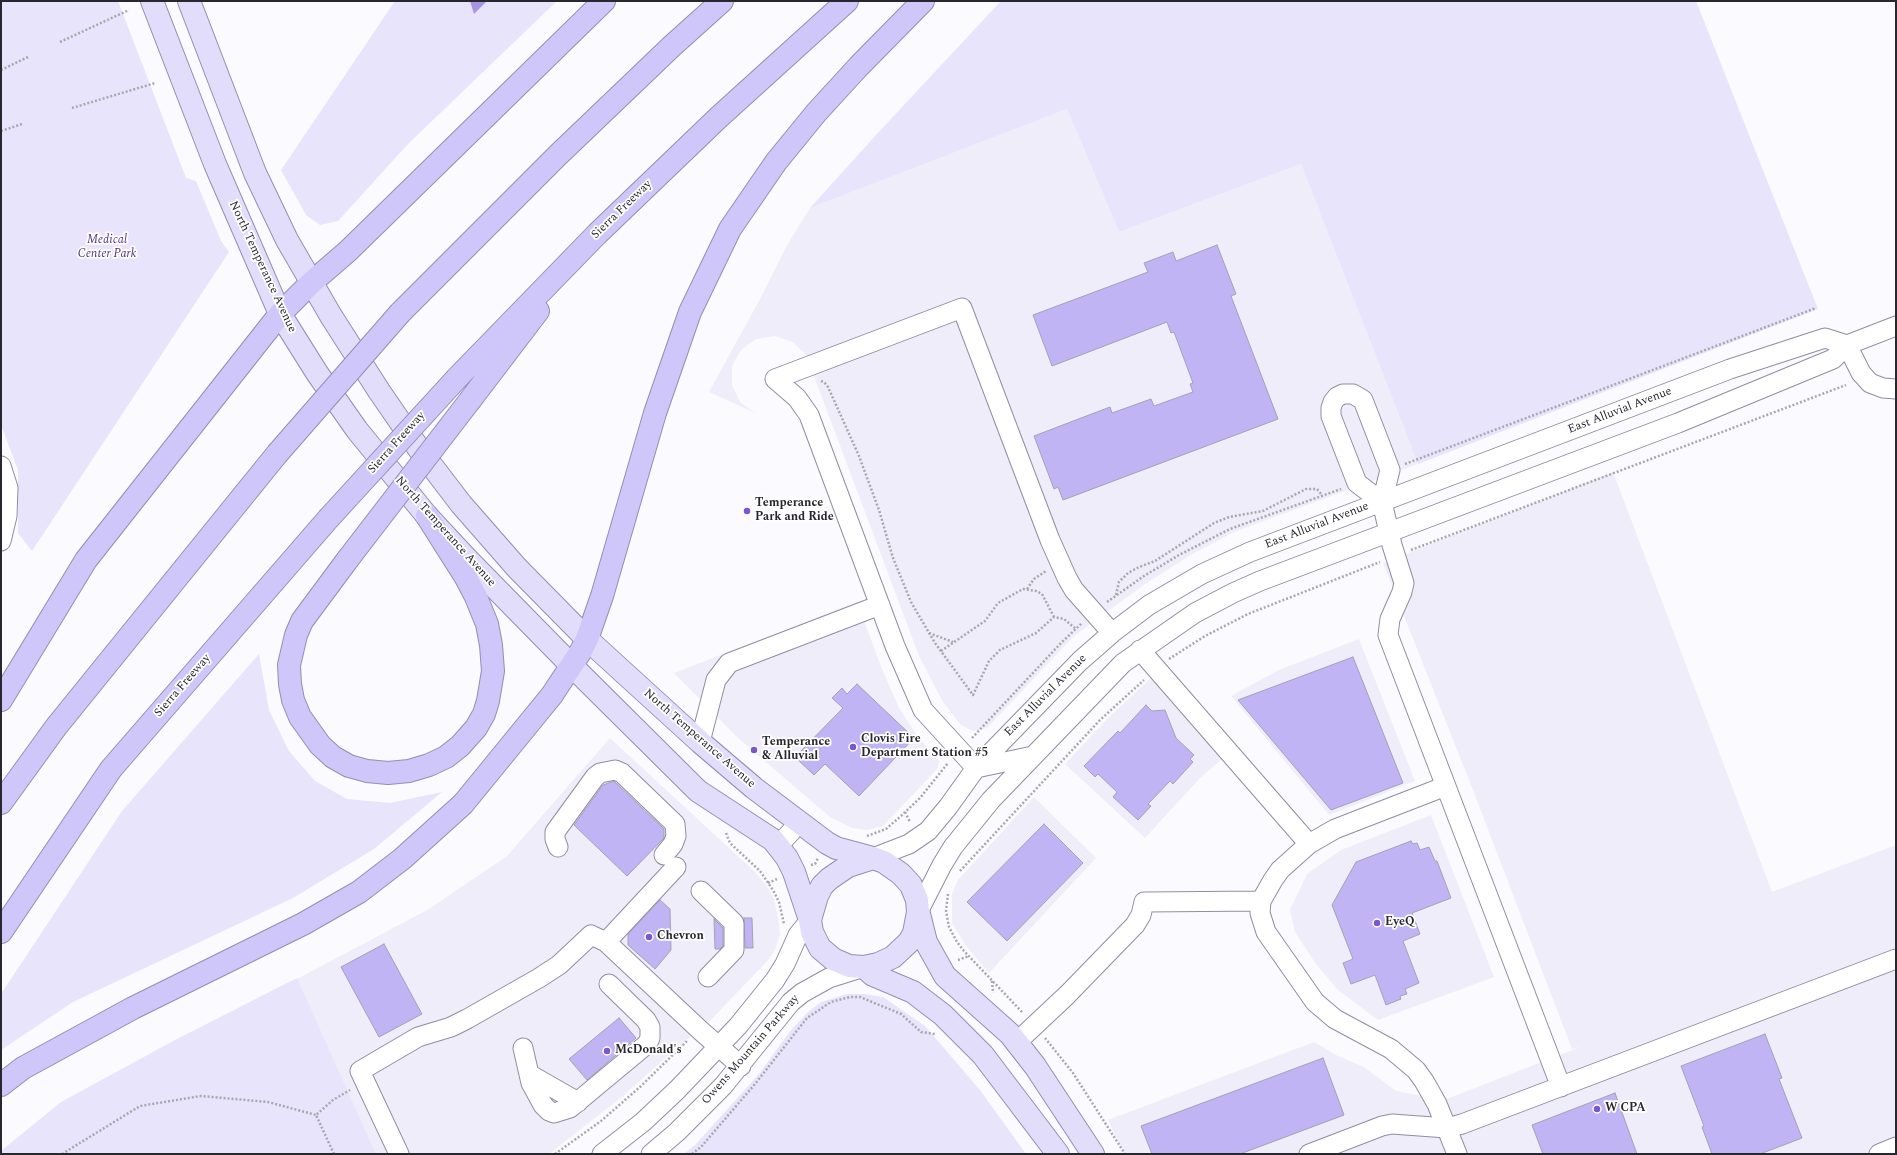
<!DOCTYPE html>
<style>
body{margin:0}
#map{position:relative;width:1897px;height:1155px;overflow:hidden;background:#fbfaff;font-family:Spectral,serif}
canvas{display:block}
.frame{position:absolute;inset:0;border:2px solid #28272f;pointer-events:none}
</style>
<div id="map">
<canvas width="1897" height="1155"></canvas>
<div class="frame"></div>
</div>
<script>
const context = document.querySelector('canvas').getContext('2d');
context.lineJoin = 'round';
function fillPath(path, color) {
  context.fillStyle = color;
  context.fill(path, 'evenodd');
}
function poly(rows) {
  const path = new Path2D();
  for (const r of rows) {
    path.moveTo(r[0], r[1]);
    for (let i = 2; i < r.length; i += 2) path.lineTo(r[i], r[i + 1]);
  }
  return path;
}
function stroke(path, color, width, dash) {
  context.strokeStyle = color;
  context.lineWidth = width;
  context.lineCap = dash ? 'butt' : 'round';
  context.setLineDash(dash || []);
  context.stroke(path);
}
function label(font, color, halo, rows, align = 'center') {
  context.font = font + ' Spectral,serif';
  context.lineWidth = 3.5;
  context.setLineDash([]);
  context.textBaseline = 'middle';
  context.strokeStyle = halo;
  context.fillStyle = color;
  for (const [text, x, y, turn = 0] of rows) {
    context.save();
    context.translate(x, y);
    context.rotate((+turn || 0) * Math.PI / 180);
    context.textAlign = isNaN(turn) ? turn : align;
    if (halo) context.strokeText(text, 0, 0);
    context.fillText(text, 0, 0);
    context.restore();
  }
}
const built = poly([
 [1067,109,1119,232,1301,164,1418,464,1234,532,1194,553,1145,584,1074,636,987,728,973,731,961,725,943,702,919,656,806,355,793,342,775,336,756,339,741,350,732,366,732,385,740,402,755,413,709,392,760,299,786,247,810,208],
 [1613,472,1772,892,1896,845,1896,1154,1124,1154,1108,1120,1314,1042,1338,1056,1364,1067,1396,1091,1444,1100,1580,1047,1572,1049,1471,785,1383,563],
 [857,602,882,669,899,708,916,734,939,761,938,768,883,826,867,830,852,828,830,817,738,738,674,673],
 [1359,639,1415,781,1329,815,1231,696,1279,670],
 [1151,678,1222,759,1200,778,1145,838,1065,764,1109,717],
 [610,738,755,872,767,886,774,899,778,917,780,935,775,949,770,958,707,1024,680,1045,623,1096,549,1154,376,1154,297,979,429,909,507,856],
 [1034,797,1096,858,989,973,966,946,952,923,952,894,958,880],
 [1431,815,1494,977,1378,1020,1338,990,1316,964,1295,932,1290,910,1307,874,1341,850]
]);
const green = poly([
 [1,1,118,1,186,178,196,181,221,241,229,252,32,551,18,533,18,470,1,425],
 [395,1,557,1,408,144,338,221,320,225,306,215,281,170],
 [1001,1,1696,1,1818,309,1418,464,1301,164,1119,232,1067,109,810,208,876,135],
 [259,654,269,710,289,751,315,781,347,799,390,803,442,792,374,849,293,898,73,1002,1,1050,1,994,122,811],
 [297,978,376,1154,1,1154,1,1151,61,1102,175,1040],
 [847,994,864,994,883,997,925,1026,980,1090,1026,1154,684,1154,696,1144,759,1074,791,1030,808,1012,821,1002]
]);
const water = poly([
 [470,1,487,1,474,14]
]);
const building = poly([
 [1217,245,1236,294,1231,296,1278,419,1063,500,1058,487,1054,489,1034,436,1110,407,1112,413,1151,399,1154,406,1193,392,1190,384,1193,383,1174,332,1171,333,1167,322,1052,366,1033,315,1148,272,1144,263,1173,252,1176,261,1217,245],
 [1353,657,1403,783,1331,810,1238,700,1353,657],
 [857,684,914,738,859,796,825,764,814,775,795,757,843,708,832,698,842,688,847,694,857,684],
 [1146,705,1152,711,1165,710,1176,738,1194,755,1190,759,1193,762,1173,784,1170,781,1148,804,1151,806,1138,820,1113,797,1117,792,1098,774,1095,777,1084,766,1118,731,1120,733,1146,705],
 [614,781,664,829,664,838,627,876,574,825,603,785,614,781],
 [1044,824,1083,863,1007,941,967,902,1044,824],
 [1411,841,1413,844,1417,843,1420,850,1429,847,1435,861,1437,861,1451,898,1412,913,1420,934,1403,941,1419,983,1405,989,1407,994,1400,996,1401,999,1386,1005,1375,975,1351,984,1343,963,1353,959,1332,905,1356,862,1411,841],
 [660,900,670,909,671,950,655,969,628,945,628,934,660,900],
 [744,918,752,918,753,948,745,948,744,918],
 [714,919,723,928,723,946,720,949,715,949,714,919],
 [384,944,422,1014,379,1037,341,967,384,944],
 [619,1018,636,1038,587,1080,569,1059,619,1018],
 [1765,1034,1782,1078,1779,1079,1802,1138,1760,1154,1712,1154,1702,1127,1704,1126,1681,1066,1765,1034],
 [1323,1058,1344,1115,1240,1154,1152,1154,1141,1126,1323,1058],
 [1615,1093,1637,1154,1543,1154,1532,1125,1615,1093]
]);
const path = poly([
 [60,42,129,10],
 [1,70,28,57],
 [72,108,155,83],
 [1,131,22,124],
 [821,381,824,382,828,387,859,456,879,510,893,558,911,602,935,643,973,695,989,661,1000,650,1036,633,1054,617,1064,619,1076,629],
 [1405,464,1816,308],
 [1411,550,1846,385],
 [1027,589,1034,579,1046,571],
 [1116,595,1119,582,1128,573,1139,567,1155,561,1214,523,1229,517,1263,511,1306,489,1317,489,1322,495],
 [1107,602,1144,576,1179,555,1230,529,1341,489],
 [929,633,953,642],
 [941,651,985,621,998,603,1023,589,1036,591,1042,594,1054,617],
 [1169,659,1205,636,1248,614,1380,562],
 [972,738,1061,643,1082,623],
 [905,812,910,822],
 [726,833,730,843,760,871,773,890,779,902,784,924],
 [867,836,886,829,901,816,920,798,948,763],
 [811,865,815,864,818,858],
 [960,871,1100,720,1144,680],
 [768,883,777,879],
 [948,894,946,911,949,927,957,942,964,951,1023,1013],
 [958,960,969,956],
 [992,981,993,993],
 [1045,1038,1073,1073,1125,1154],
 [62,1154,140,1106,201,1096,268,1102,316,1115],
 [334,1154,316,1115,333,1100,350,1090],
 [555,1154,601,1121,640,1087,687,1041],
 [692,1154,701,1147,755,1084,807,1018,831,1002,850,997,860,997,901,1014,921,1032,935,1034]
]);
const minor = poly([
 [1847,345,1861,373,1870,383,1883,388,1896,389],
 [1,466,8,488,7,516,1,541],
 [1382,502,1357,483,1331,416,1331,408,1333,402,1337,397,1343,394,1353,394,1363,400,1390,470,1382,502,1392,545,1404,583,1402,592,1390,619,1388,635,1561,1087],
 [1140,650,1309,844],
 [700,742,716,680,729,663,880,605],
 [1033,756,976,768,923,710,895,646,809,415,797,398,775,379,962,308,1050,540,1067,578,1074,590,1112,633],
 [1446,786,1335,829,1309,844,1280,870,1273,880,1261,901,1260,913,1266,932,1315,1002,1335,1019,1391,1049,1416,1070,1424,1081,1437,1104,1457,1154],
 [778,846,799,823],
 [558,847,555,839,555,832,595,777,600,773,615,770,622,773,675,824,676,836,673,844,664,855],
 [873,858,909,844,928,831,948,807,976,768,1080,661,1112,633,1149,605,1202,574,1250,552,1730,369,1825,338,1847,345],
 [701,891,734,923,734,950,708,977],
 [918,912,942,865,953,847,991,800,1123,663,1195,613,1233,593,1260,581,1678,423,1833,359,1847,345,1896,326],
 [606,942,676,867],
 [1017,1042,1067,995,1135,925,1141,915,1144,902,1261,901],
 [523,1048,531,1083,543,1105,549,1111,554,1113,570,1108,647,1044,650,1038,650,1027,646,1020,609,984],
 [529,1074,578,1102],
 [399,1154,360,1071,418,1037,451,1027,467,1019,539,978,559,965,591,935,606,942,701,1031,741,1066],
 [602,1154,643,1122,677,1090,738,1026,775,980,785,964,798,935,810,920],
 [651,1154,677,1132,723,1086,791,1002,802,993,829,978,864,967],
 [1309,1154,1382,1126,1392,1124,1447,1128,1462,1124,1896,959],
 [1879,1154,1896,1147]
]);
const major = poly([
 [152,1,215,164,280,314,317,373,357,430,427,516,467,559,572,666,698,791,773,840,787,858,794,872,810,920],
 [189,1,255,173,287,240,331,316,379,391,419,449,461,504,517,568,587,639,700,742,754,788,827,843,836,848,873,858,884,862,901,874,911,885,917,900,918,912,914,933,909,942,893,957,878,964,864,967,849,966,833,959,820,948,812,932,810,920,817,896,822,886,829,879,848,866,873,858],
 [919,914,926,942,945,976,1010,1034,1035,1066,1093,1154],
 [864,967,873,975,913,992,943,1015,983,1055,1058,1154]
]);
const highway = poly([
 [400,313,558,155,672,46,722,1],
 [457,378,597,234,719,117,847,1],
 [471,399,538,311],
 [348,559,302,621,296,635,289,665,290,684,293,700,300,717,320,745,333,757,349,766,367,771,388,773,409,771,429,765,446,757,460,746,476,728,484,714,488,701,493,671,491,645,487,624,476,597,465,576,427,516],
 [1,700,86,560,280,314,311,283,348,251,604,1],
 [1,803,56,727,277,454],
 [1,932,111,769,328,519],
 [1,1085,23,1068,133,1008,303,924,359,892,402,859,463,804,552,695,581,651,587,639,602,596,655,413,690,312,730,229,776,162,816,113,859,66,923,1]
]);
const highwayBridge = poly([
 [277,454,400,313],
 [328,519,457,378],
 [348,559,471,399]
]);
const markers = [
 [747,511,4,"#7a56d0"],
 [853,747,4,"#7a56d0"],
 [754,750,4,"#7a56d0"],
 [1377,923,4,"#7a56d0"],
 [649,937,4,"#7a56d0"],
 [607,1051,4,"#7a56d0"],
 [1597,1109,4,"#7a56d0"]
];
const streetNames = [
 ["Sierra Freeway",622,210,-44],
 ["North Temperance Avenue",262,267,65],
 ["East Alluvial Avenue",1620,411,-21],
 ["Sierra Freeway",397,443,-48],
 ["East Alluvial Avenue",1317,526,-21],
 ["North Temperance Avenue",445,532,48],
 ["Sierra Freeway",183,686,-49],
 ["East Alluvial Avenue",1046,696,-45],
 ["North Temperance Avenue",699,739,41],
 ["Owens Mountain Parkway",751,1050,-49]
];
const parkNames = [
 ["Medical",107,241],
 ["Center Park",107,255]
];
const poiNames = [
 ["Temperance",755,504],
 ["Park and Ride",755,518],
 ["Clovis Fire",861,740],
 ["Department Station #5",861,754],
 ["Temperance",762,743],
 ["& Alluvial",762,757],
 ["EyeQ",1385,923],
 ["Chevron",657,937],
 ["McDonald's",615,1051],
 ["W CPA",1605,1109]
];
fillPath(built, '#efedf9');
fillPath(green, '#e8e4fc');
fillPath(water, '#a695e3');
fillPath(building, '#c0b4f4');
stroke(building, '#a5a1b6', 1);
stroke(minor, '#918da1', 21);
stroke(major, '#958eb2', 24);
stroke(highway, '#958eb2', 24);
stroke(path, '#a8a7ad', 2.5, [2, 2]);
stroke(minor, '#fff', 19);
stroke(major, '#e2ddfb', 22);
stroke(highway, '#cfc6f9', 22);
stroke(highwayBridge, '#958eb2', 24, []);
stroke(highwayBridge, '#cfc6f9', 22);
for (const [x, y, r, color] of markers) {
  const dot = new Path2D();
  dot.arc(x, y, r, 0, 2 * Math.PI);
  context.fillStyle = color;
  context.fill(dot);
  stroke(dot, '#fff', 1.5);
}
label('12px', '#28272f', '#fff', streetNames);
label('italic 12px', '#4d318b', '#fff', parkNames);
label('bold 12px', '#28272f', '#fff', poiNames, 'left');
</script>
